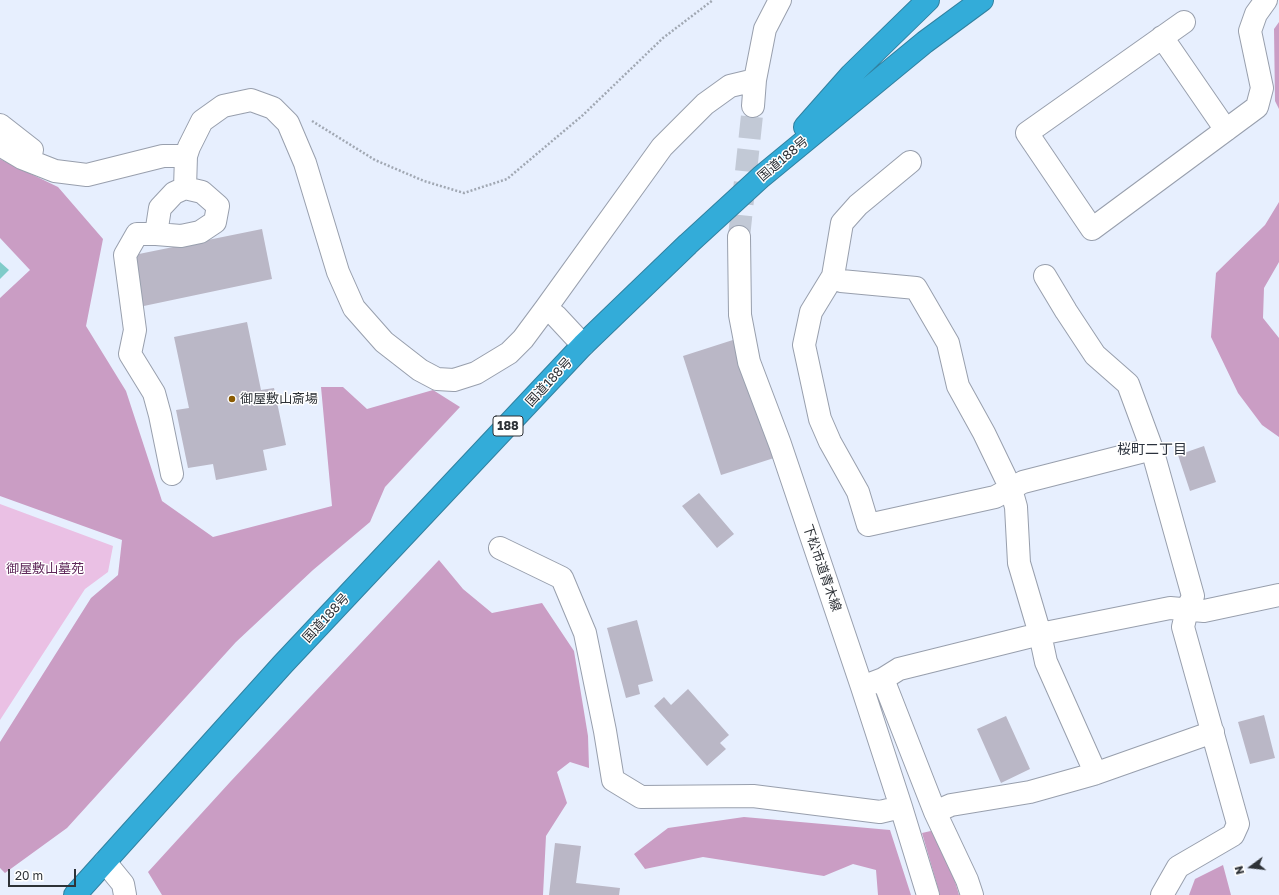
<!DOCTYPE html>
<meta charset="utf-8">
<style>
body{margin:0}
#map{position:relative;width:1279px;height:895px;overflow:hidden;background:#e7effe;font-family:"Golos Text",sans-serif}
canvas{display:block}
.north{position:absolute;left:1231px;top:847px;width:40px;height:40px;-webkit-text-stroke:3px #fff;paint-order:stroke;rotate:255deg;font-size:11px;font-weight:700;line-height:16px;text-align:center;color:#2e3237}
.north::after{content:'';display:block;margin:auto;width:14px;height:18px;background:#2e3237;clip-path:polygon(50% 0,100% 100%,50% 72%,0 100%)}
.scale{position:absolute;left:8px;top:869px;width:68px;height:18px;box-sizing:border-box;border:2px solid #2e3237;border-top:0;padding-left:5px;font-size:12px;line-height:14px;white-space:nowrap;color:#2e3237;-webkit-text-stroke:3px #fff;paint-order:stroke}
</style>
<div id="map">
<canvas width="1279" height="895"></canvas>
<div class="north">N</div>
<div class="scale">20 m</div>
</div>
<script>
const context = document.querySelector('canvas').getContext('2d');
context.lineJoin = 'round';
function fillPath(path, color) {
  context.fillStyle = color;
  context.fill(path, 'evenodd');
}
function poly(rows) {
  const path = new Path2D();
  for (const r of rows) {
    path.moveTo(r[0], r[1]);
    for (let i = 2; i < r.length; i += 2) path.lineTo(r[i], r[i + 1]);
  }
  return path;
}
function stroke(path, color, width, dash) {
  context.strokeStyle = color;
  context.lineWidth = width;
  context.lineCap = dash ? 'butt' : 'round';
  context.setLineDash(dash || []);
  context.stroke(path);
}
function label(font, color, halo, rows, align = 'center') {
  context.font = font + ' "Golos Text","Noto Sans JP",sans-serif';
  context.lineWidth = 3;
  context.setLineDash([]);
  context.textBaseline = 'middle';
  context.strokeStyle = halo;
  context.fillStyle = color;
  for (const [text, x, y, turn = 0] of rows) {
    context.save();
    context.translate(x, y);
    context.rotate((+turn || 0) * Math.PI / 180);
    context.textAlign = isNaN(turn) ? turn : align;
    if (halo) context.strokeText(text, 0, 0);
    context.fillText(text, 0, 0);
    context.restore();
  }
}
const green = poly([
 [0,504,113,546,108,572,85,589,0,720]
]);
const forest = poly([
 [1279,22,1279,109,1275,101,1274,29],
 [0,159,58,187,103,239,86,326,126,391,162,501,213,537,332,506,321,387,343,387,367,409,433,390,460,407,385,487,370,522,313,570,236,642,67,828,5,873,0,868,0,742,91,598,118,575,122,540,0,496,0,298,30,270,0,238],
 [1279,202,1279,262,1264,288,1263,318,1279,338,1279,437,1262,425,1238,393,1211,337,1216,273,1265,225],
 [439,560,463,589,492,613,542,603,574,651,588,736,589,768,570,762,557,772,567,803,546,836,543,895,162,895,148,872,231,781],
 [744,817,890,830,911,895,878,895,876,870,853,864,824,876,703,857,645,869,634,854,668,828],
 [935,830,954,878,959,895,940,895,922,833],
 [1223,865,1231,895,1189,895,1195,879]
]);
const water = poly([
 [0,262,9,270,0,279]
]);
const building = poly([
 [262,229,272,279,139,307,129,256],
 [247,322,261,390,274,388,286,445,263,450,267,470,216,480,213,464,188,468,176,410,189,408,174,337],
 [736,339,774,458,721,475,683,356],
 [1204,446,1216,482,1190,491,1178,455],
 [699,493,734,534,717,548,682,506],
 [637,620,653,681,638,685,640,694,626,698,607,628],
 [688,689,729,735,720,743,726,749,707,766,654,706,664,697,671,705],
 [1264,715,1275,758,1250,764,1238,722],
 [1006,716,1030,769,1001,783,977,729],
 [555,843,581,846,576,883,620,888,619,895,549,895]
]);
const minorTunnel = poly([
 [739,237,753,106]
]);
const path = poly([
 [312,121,375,160,424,181,464,193,507,179,583,115,663,38,713,0]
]);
const minor = poly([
 [1184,22,1027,133,1092,229,1257,107,1262,88,1250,31,1256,14,1266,0],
 [1162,37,1226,130],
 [753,106,755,80,765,29,780,0],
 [0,125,32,150],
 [0,145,22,158,55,171,87,175,163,156,186,156],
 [910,162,858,205,842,223,833,276,811,312,804,345,820,419,830,442,858,492,868,525,995,497,1023,482,1152,449],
 [156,234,160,208,174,193,185,188],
 [739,237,740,315,749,362,780,444,862,687,901,807,928,895],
 [833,276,841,281,916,288,948,343,958,386,984,433,1011,489,1016,507,1019,563,1040,634,1046,662,1091,763,1094,774],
 [1045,276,1066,311,1095,355,1128,384,1152,449,1193,596,1187,610,1183,627,1238,824,1233,835,1178,867,1162,895],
 [546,308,556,316,583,345],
 [172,474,160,415,154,393,130,354,135,330,125,255,137,234,156,234,181,236,200,232,215,222,218,206,202,192,185,188,186,156,189,147,202,121,223,106,251,100,273,108,288,123,305,163,338,272,354,308,384,342,420,370,437,379,454,380,476,373,509,353,523,339,546,308,662,147,705,104,730,86,755,80],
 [500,548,562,578,585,633,605,731,613,780,641,797,753,796,880,812,901,807],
 [883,679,935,812,967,880,972,895],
 [862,687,883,679,899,669,1040,634,1170,608,1204,611,1279,595],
 [935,812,951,805,1030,792,1094,774,1213,732],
 [105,862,123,884,125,895]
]);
const highway = poly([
 [805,127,851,75,928,0],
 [75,895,283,664,583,345,688,244,761,177,925,42,982,0]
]);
const markers = [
 [232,399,4,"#8b5b03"]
];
const shields = [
 [508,426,30]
];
const shieldNames = [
 ["188",508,426]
];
const streetNames = [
 ["国道188号",783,159,-40],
 ["国道188号",549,382,-47],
 ["下松市道青木線",822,568,71],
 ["国道188号",326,618,-47]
];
const poiNames = [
 ["御屋敷山斎場",240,399]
];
const parkNames = [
 ["御屋敷山墓苑",45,569]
];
const neighbourhoodNames = [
 ["桜町二丁目",1152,450]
];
fillPath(green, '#eac0e4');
fillPath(forest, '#ca9dc4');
fillPath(water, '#7fcbc9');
fillPath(building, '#bab7c6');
stroke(minorTunnel, '#c2c9d6', 22, [22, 11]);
stroke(minor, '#989fad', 24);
stroke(highway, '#3181a0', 24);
stroke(path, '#a1a8b3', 2.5, [2, 2]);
stroke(minor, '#fff', 22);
stroke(highway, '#33acd9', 22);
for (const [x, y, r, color] of markers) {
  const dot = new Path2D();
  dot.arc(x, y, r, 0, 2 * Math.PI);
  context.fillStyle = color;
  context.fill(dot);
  stroke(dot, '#fff', 1.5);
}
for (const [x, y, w] of shields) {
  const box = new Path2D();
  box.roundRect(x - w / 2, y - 10, w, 20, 3);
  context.fillStyle = '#fff';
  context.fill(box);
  stroke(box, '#2e3237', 1);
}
label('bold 12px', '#2e3237', null, shieldNames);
label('13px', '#2e3237', '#fff', streetNames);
label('13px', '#2e3237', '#fff', poiNames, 'left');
label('13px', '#60295b', '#fff', parkNames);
label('14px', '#2b323d', '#fff', neighbourhoodNames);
</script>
